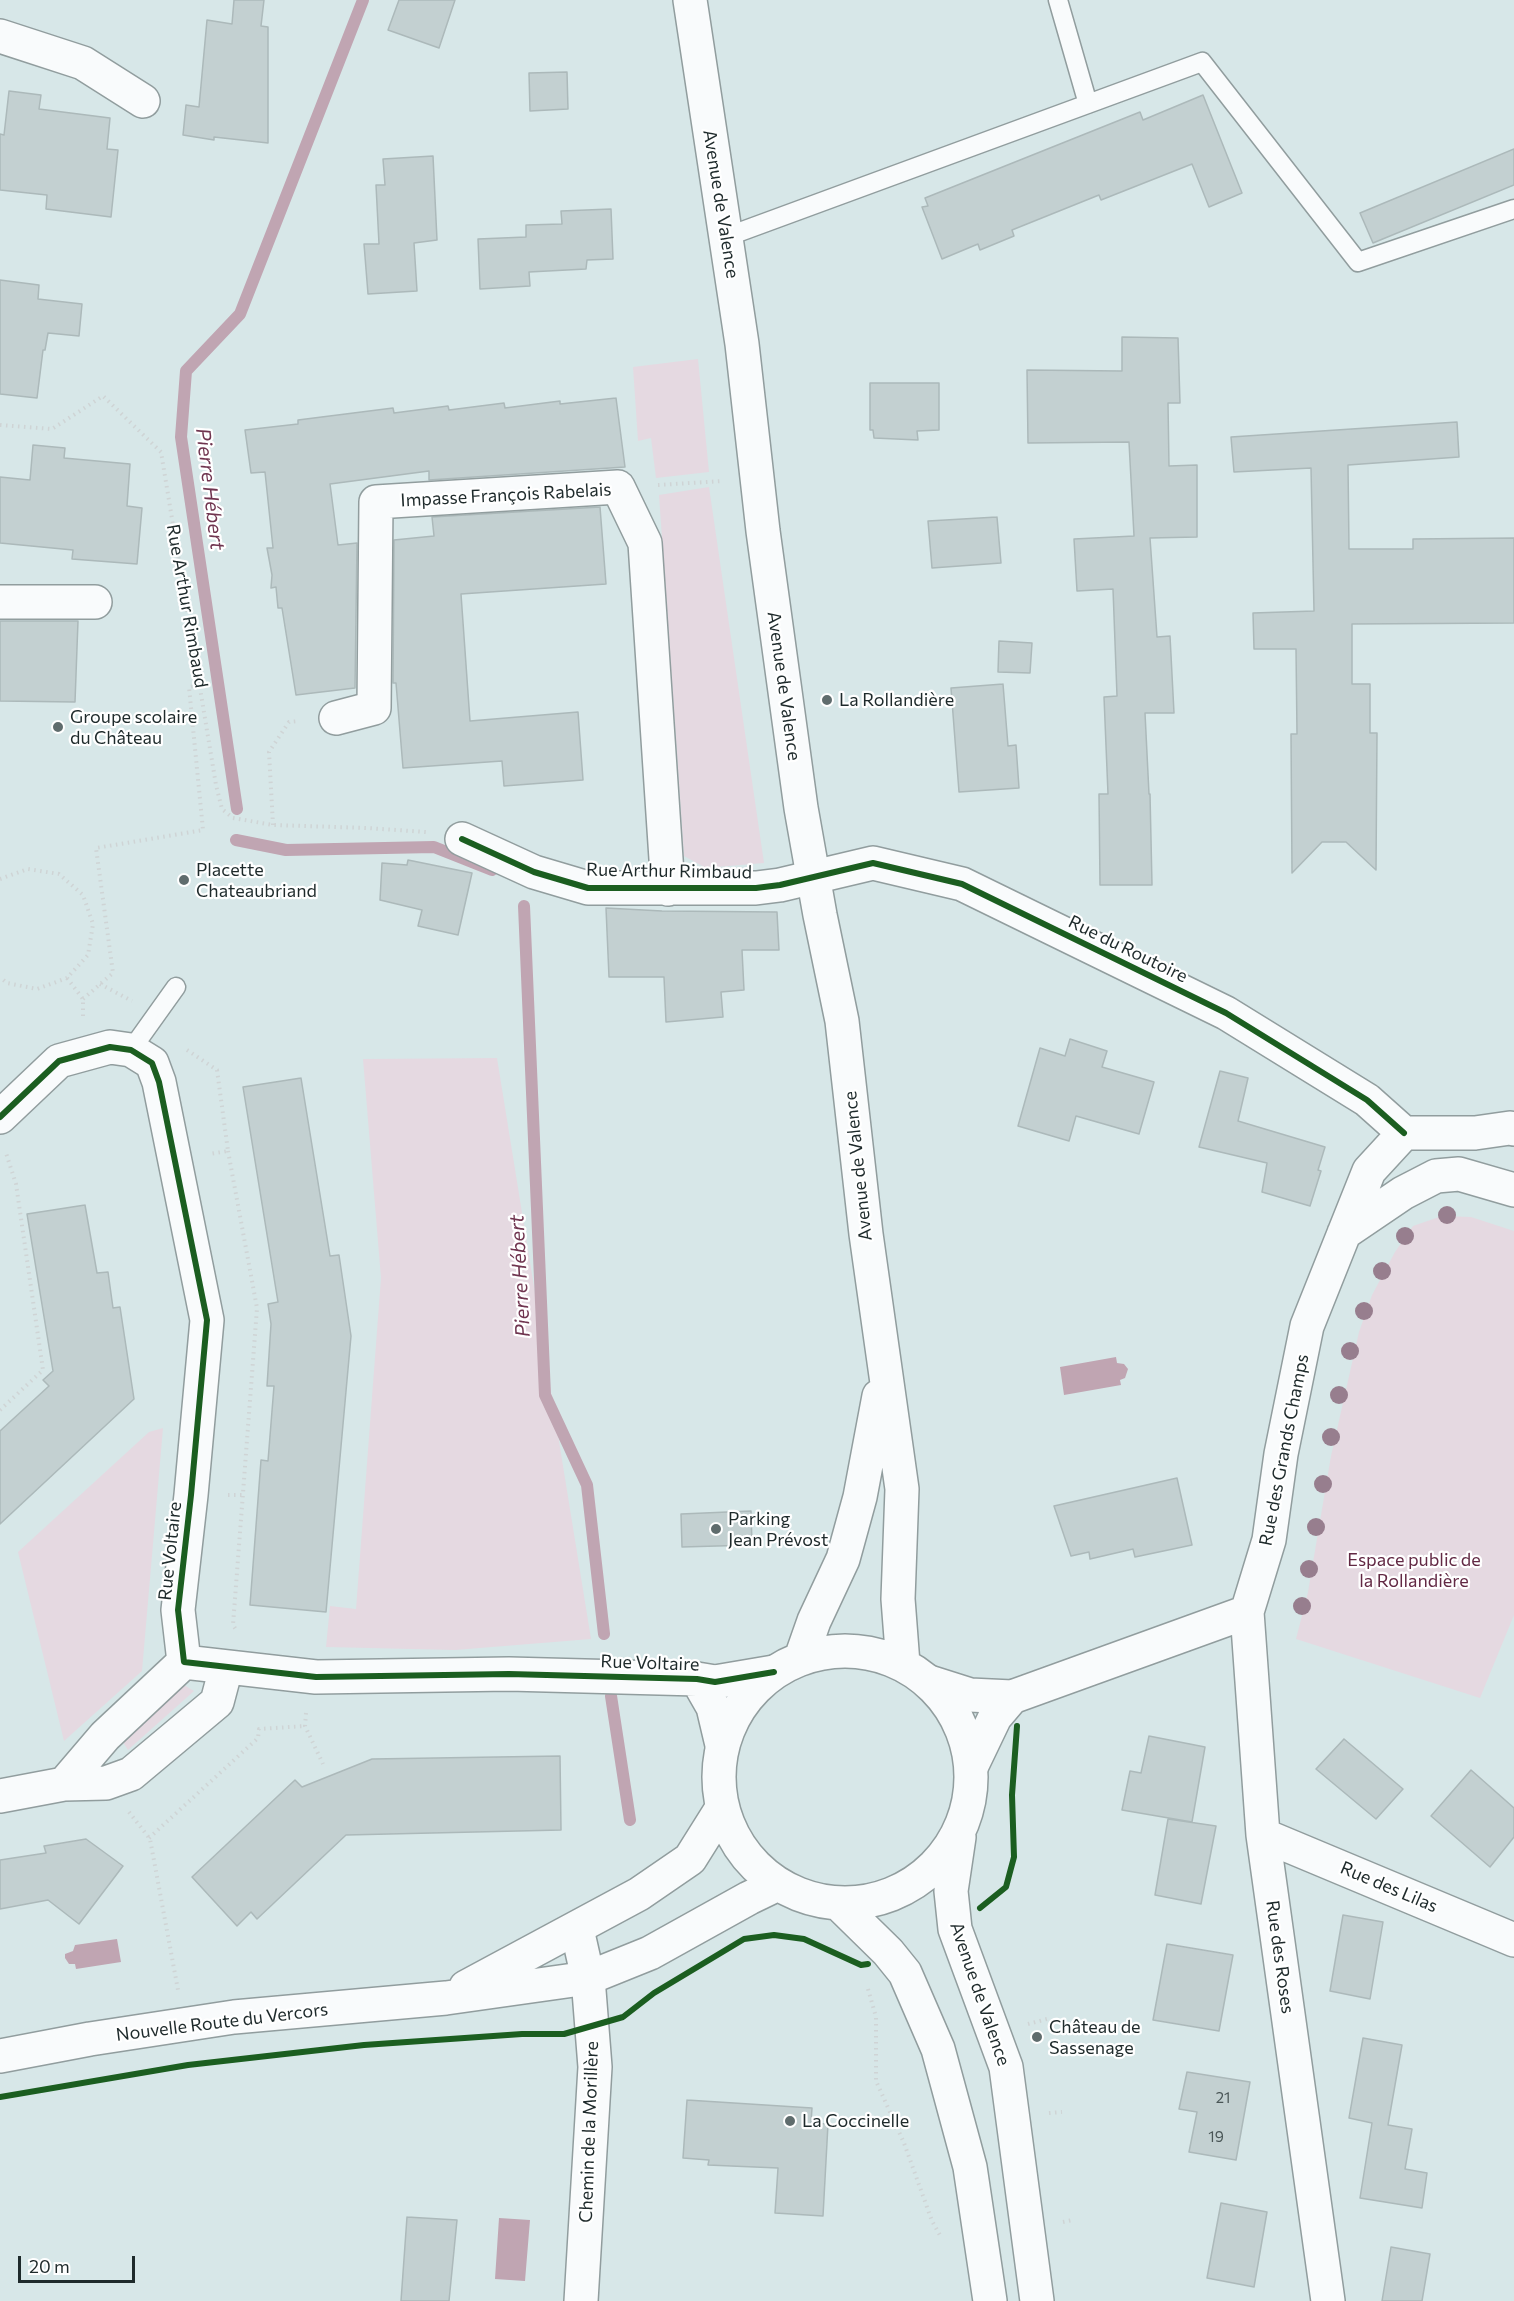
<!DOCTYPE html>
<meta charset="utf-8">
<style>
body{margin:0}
#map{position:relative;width:1514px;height:2301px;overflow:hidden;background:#d7e7e8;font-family:Commissioner,sans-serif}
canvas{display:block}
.scale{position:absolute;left:18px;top:2256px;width:117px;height:27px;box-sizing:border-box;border:3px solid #1e2a2b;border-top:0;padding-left:8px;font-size:18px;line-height:21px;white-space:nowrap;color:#1e2a2b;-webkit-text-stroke:4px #fff;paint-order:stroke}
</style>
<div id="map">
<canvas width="1514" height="2301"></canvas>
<div class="scale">20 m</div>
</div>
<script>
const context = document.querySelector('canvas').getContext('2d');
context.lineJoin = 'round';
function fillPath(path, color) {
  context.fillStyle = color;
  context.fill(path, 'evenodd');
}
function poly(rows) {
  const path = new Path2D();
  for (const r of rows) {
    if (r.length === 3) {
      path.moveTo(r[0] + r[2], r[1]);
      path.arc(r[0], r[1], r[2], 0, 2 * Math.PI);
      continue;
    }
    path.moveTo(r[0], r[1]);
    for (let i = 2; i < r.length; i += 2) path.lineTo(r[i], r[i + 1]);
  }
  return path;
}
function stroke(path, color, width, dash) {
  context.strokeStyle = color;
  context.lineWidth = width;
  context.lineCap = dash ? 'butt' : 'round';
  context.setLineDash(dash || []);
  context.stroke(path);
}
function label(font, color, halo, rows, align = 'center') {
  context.font = font + ' Commissioner,sans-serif';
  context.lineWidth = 4.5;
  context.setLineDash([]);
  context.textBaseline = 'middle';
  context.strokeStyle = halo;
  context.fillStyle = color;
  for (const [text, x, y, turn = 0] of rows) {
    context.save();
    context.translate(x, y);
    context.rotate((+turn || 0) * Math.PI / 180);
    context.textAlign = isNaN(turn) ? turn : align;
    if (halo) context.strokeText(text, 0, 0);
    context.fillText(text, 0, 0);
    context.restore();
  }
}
const green = poly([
 [698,359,709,472,656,478,651,438,638,441,633,367],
 [709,487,764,863,706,868,684,856,659,495],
 [497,1058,591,1639,455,1650,326,1647,330,1606,356,1609,381,1278,363,1059],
 [1442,1216,1471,1217,1514,1231,1514,1615,1480,1698,1296,1639,1308,1592,1331,1456,1359,1332,1372,1295,1395,1252,1413,1226],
 [163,1428,142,1671,64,1741,18,1552,149,1432],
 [184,1685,194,1691,128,1750,121,1739]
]);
const water = poly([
 [1116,1357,1117,1363,1124,1364,1128,1369,1125,1378,1120,1380,1121,1385,1064,1395,1060,1367],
 [117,1939,121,1962,76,1969,75,1964,69,1964,65,1958,65,1954,73,1951,75,1945],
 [499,2218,530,2220,525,2281,495,2279]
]);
const stream = poly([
 [237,809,181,437,186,371,240,314,363,0],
 [236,840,286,850,434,847,492,870],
 [524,906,545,1395,587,1485,604,1634],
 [611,1696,630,1820]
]);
const building = poly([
 [234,0,264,0,261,26,268,27,268,143,214,137,214,140,183,135,186,105,199,107,207,20,232,24,234,0],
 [399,0,455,0,439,48,388,30,399,0],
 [567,72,568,109,530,111,529,73,567,72],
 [9,91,41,95,39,109,110,118,107,149,118,150,111,217,46,209,47,195,0,190,0,134,4,135,9,91],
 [1203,95,1242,193,1209,207,1192,164,1101,200,1099,195,1012,230,1014,236,980,250,978,244,942,259,922,207,928,206,925,198,1140,112,1143,120,1203,95],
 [1514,149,1514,185,1373,243,1360,213,1514,149],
 [433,156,437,240,414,243,417,291,368,294,364,244,379,244,376,185,385,185,383,159,433,156],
 [611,209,613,259,587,260,586,269,529,272,530,286,480,289,478,239,526,237,526,225,562,224,561,211,611,209],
 [0,280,39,285,38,299,82,304,79,336,48,333,45,350,43,350,37,398,0,394,0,280],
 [1122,337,1178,338,1180,403,1168,403,1169,466,1197,465,1197,537,1150,538,1157,637,1170,636,1174,713,1145,713,1149,794,1150,794,1152,885,1100,885,1099,794,1108,794,1104,697,1117,696,1113,589,1077,591,1074,539,1134,536,1129,442,1028,443,1027,370,1122,371,1122,337],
 [870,383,939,383,939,430,917,431,918,440,874,438,873,430,870,430,870,383],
 [616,398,625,467,429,480,429,471,330,484,338,545,357,543,355,688,296,695,282,608,278,608,276,587,271,588,272,575,267,548,273,548,265,472,251,473,245,430,298,424,298,420,393,408,394,413,448,406,449,410,504,403,505,408,560,401,560,404,616,398],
 [1457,422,1459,457,1348,465,1349,549,1413,549,1413,539,1514,538,1514,623,1352,624,1352,684,1370,684,1370,733,1377,733,1376,870,1346,842,1322,842,1292,873,1291,734,1297,734,1296,649,1254,649,1253,613,1314,611,1311,468,1234,472,1231,437,1457,422],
 [33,445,65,448,64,458,130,464,127,506,142,508,137,564,72,559,73,550,0,543,0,477,30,480,33,445],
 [600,507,606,584,461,594,470,721,578,712,583,780,504,786,502,761,403,768,396,683,393,683,394,540,434,536,432,517,600,507],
 [997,517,1001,563,932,568,928,521,997,517],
 [0,621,78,621,75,702,0,701,0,621],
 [999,641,1032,643,1030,673,998,672,999,641],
 [1003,684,1008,746,1016,745,1019,788,959,792,951,688,1003,684],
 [408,860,472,873,458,935,418,926,422,910,380,900,382,863,407,865,408,860],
 [606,908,662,911,777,912,779,950,742,950,744,990,721,992,723,1017,666,1022,664,977,609,977,606,908],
 [1070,1039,1107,1051,1102,1067,1154,1082,1139,1134,1076,1116,1069,1141,1018,1126,1040,1048,1065,1056,1070,1039],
 [1220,1071,1248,1078,1238,1121,1325,1147,1318,1170,1321,1171,1310,1206,1262,1192,1267,1163,1199,1147,1220,1071],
 [301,1078,330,1256,339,1255,351,1336,326,1612,250,1605,261,1460,268,1461,274,1386,267,1386,271,1324,268,1304,278,1302,243,1087,301,1078],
 [85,1205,97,1273,108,1272,113,1308,120,1307,134,1399,0,1524,0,1431,49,1386,43,1380,53,1371,27,1214,85,1205],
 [1177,1478,1192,1545,1135,1557,1133,1549,1090,1559,1089,1552,1071,1556,1054,1506,1177,1478],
 [751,1511,752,1545,682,1547,681,1514,751,1511],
 [1149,1736,1205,1747,1192,1822,1122,1810,1130,1771,1141,1773,1149,1736],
 [1344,1739,1403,1789,1376,1819,1316,1769,1344,1739],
 [560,1756,561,1830,346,1835,257,1919,251,1912,237,1926,192,1877,295,1780,302,1787,372,1759,560,1756],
 [1471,1770,1514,1808,1514,1837,1490,1867,1431,1816,1471,1770],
 [1168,1819,1216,1826,1201,1904,1155,1895,1168,1819],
 [86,1839,123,1866,79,1924,48,1900,0,1909,0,1860,46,1853,44,1846,86,1839],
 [1343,1915,1383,1922,1370,1999,1330,1991,1343,1915],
 [1167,1944,1233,1955,1219,2031,1153,2020,1167,1944],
 [1363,2038,1402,2045,1388,2125,1412,2129,1405,2169,1427,2173,1422,2208,1360,2198,1372,2123,1349,2118,1363,2038],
 [1187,2072,1250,2082,1236,2160,1189,2152,1197,2112,1179,2109,1187,2072],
 [687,2100,812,2108,811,2123,828,2124,823,2216,775,2213,778,2168,708,2165,709,2160,683,2158,687,2100],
 [1221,2203,1267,2212,1254,2287,1207,2278,1221,2203],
 [407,2217,457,2220,449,2301,401,2301,407,2217],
 [1391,2247,1430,2254,1422,2301,1382,2301,1391,2247]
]);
const path = poly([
 [0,425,52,429,103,396,161,452,216,785,222,809,233,818,273,825,367,828,426,832],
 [658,485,722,481],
 [273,825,269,752,289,722,299,721],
 [0,879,28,869,59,874,83,895,93,924,88,955,67,978,37,989,7,983,0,977],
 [67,978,83,999,83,1017],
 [100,984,132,1001],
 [83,999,113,973,96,848,203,830,189,687,200,685],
 [187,1050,217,1070,228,1151,210,1154],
 [228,1151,257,1308,233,1625,237,1631],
 [0,1410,43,1370,16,1184,6,1153],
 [228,1495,243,1495],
 [306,1713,305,1726,323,1764],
 [129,1812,150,1839,178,1990],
 [149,1838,258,1738,259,1729,305,1726],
 [868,1989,876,2017,876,2081,904,2143,932,2221,941,2237],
 [1028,2024,1047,2019],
 [1049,2113,1062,2112],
 [1063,2222,1073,2220]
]);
const lane = poly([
 [1058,0,1088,104],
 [726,237,1202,62,1358,262,1514,209],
 [131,1050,176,987]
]);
const street = poly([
 [0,36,83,63,143,101],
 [0,602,95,602],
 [336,718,374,708,376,502,618,487,645,543,668,889],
 [462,839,534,872,588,888,756,888,780,885,873,863,962,884,1226,1013,1367,1100,1404,1133],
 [0,1117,59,1061,110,1047,131,1050,152,1063,159,1082,207,1320,191,1495,178,1610,184,1662,316,1677,509,1674,697,1679,715,1682,774,1672],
 [1344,1233,1403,1193,1436,1176,1459,1174,1514,1190],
 [1247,1612,1263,1835,1328,2301],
 [697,1679,713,1707,722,1745],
 [929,1682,970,1695,1012,1697,1247,1612,1269,1540,1281,1454,1307,1326,1369,1171,1404,1133,1475,1133,1510,1128,1514,1129],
 [972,1765,995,1717,1012,1697],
 [64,1784,105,1736,184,1662],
 [0,1796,64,1784,106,1783,131,1774,217,1702,226,1668],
 [1263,1835,1514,1940],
 [577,1929,588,1978,595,2067,581,2301]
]);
const secondary = poly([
 [690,0,742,344,763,531,801,808,820,915,842,1021,866,1234,902,1489,898,1599,903,1664],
 [845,1777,126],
 [801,1658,814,1621,843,1559,860,1497,879,1396],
 [959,1837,951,1891,955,1929,1006,2067,1037,2301],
 [838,1903,888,1952,905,1973,938,2049,970,2167,990,2301],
 [466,1987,639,1894,690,1859,722,1808],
 [0,2056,90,2039,234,2017,446,1998,588,1978,650,1953,749,1898,778,1884]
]);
const cycleway = poly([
 [462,839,534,872,588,888,756,888,780,885,873,863,962,884,1226,1013,1367,1100,1404,1133],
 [0,1117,59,1061,110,1047,131,1050,152,1063,159,1082,207,1320,191,1495,178,1610,184,1662,316,1677,509,1674,697,1679,715,1682,774,1672],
 [980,1908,1006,1887,1014,1857,1012,1795,1017,1726],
 [0,2097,188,2065,364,2045,522,2034,564,2034,623,2017,654,1993,744,1939,774,1935,804,1939,861,1965,868,1964]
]);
const trees = [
 [1447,1215],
 [1405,1236],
 [1382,1271],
 [1364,1311],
 [1350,1351],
 [1339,1395],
 [1331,1437],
 [1323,1484],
 [1316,1527],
 [1309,1569],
 [1302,1606]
];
const markers = [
 [827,700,6,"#5f6c6d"],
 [58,727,6,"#5f6c6d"],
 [184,880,6,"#5f6c6d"],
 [716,1529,6,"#5f6c6d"],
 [1037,2037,6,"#5f6c6d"],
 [790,2121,6,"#5f6c6d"]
];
const numberNames = [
 ["21",1223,2098],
 ["19",1216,2137]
];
const streetNames = [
 ["Avenue de Valence",721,204,81],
 ["Impasse François Rabelais",506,495,-3],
 ["Rue Arthur Rimbaud",187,606,80],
 ["Avenue de Valence",784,686,82],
 ["Rue Arthur Rimbaud",669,871,1],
 ["Rue du Routoire",1128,949,26],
 ["Avenue de Valence",858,1166,-96],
 ["Rue des Grands Champs",1284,1450,-79],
 ["Rue Voltaire",170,1551,-84],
 ["Rue Voltaire",650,1663,2],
 ["Rue des Lilas",1389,1887,23],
 ["Rue des Roses",1280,1957,82],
 ["Avenue de Valence",980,1994,71],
 ["Nouvelle Route du Vercors",222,2022,-7],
 ["Chemin de la Morillère",589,2132,-88]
];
const poiNames = [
 ["La Rollandière",839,700],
 ["Groupe scolaire",70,717],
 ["du Château",70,738],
 ["Placette",196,870],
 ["Chateaubriand",196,891],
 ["Parking",728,1519],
 ["Jean Prévost",728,1540],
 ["Château de",1049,2027],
 ["Sassenage",1049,2048],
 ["La Coccinelle",802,2121]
];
const parkNames = [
 ["Espace public de",1414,1560],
 ["la Rollandière",1414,1581]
];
const waterNames = [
 ["Pierre Hébert",210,489,83],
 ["Pierre Hébert",520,1276,-93]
];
fillPath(green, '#e5d9e1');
fillPath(water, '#c0a5b2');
stroke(stream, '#c0a5b2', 12);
fillPath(building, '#c3d0d1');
stroke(building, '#acb9ba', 1.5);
stroke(lane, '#919d9e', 21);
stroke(street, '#919d9e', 36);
stroke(secondary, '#919d9e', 36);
stroke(path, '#cfd4d5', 4, [1.5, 4.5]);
stroke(lane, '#f9fbfc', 18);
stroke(street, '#f9fbfc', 33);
stroke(secondary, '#f9fbfc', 33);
stroke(cycleway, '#1b5e20', 6);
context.fillStyle = '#977e8e';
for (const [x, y] of trees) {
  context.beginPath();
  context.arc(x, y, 9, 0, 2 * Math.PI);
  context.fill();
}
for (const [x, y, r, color] of markers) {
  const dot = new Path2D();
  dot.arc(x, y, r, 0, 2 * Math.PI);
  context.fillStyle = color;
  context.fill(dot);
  stroke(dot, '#fff', 2);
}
label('15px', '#495556', null, numberNames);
label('18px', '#1e2a2b', '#fff', streetNames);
label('18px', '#1e2a2b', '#fff', poiNames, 'left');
label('18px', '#622944', '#fff', parkNames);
label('italic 20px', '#6f344f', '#fff', waterNames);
</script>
